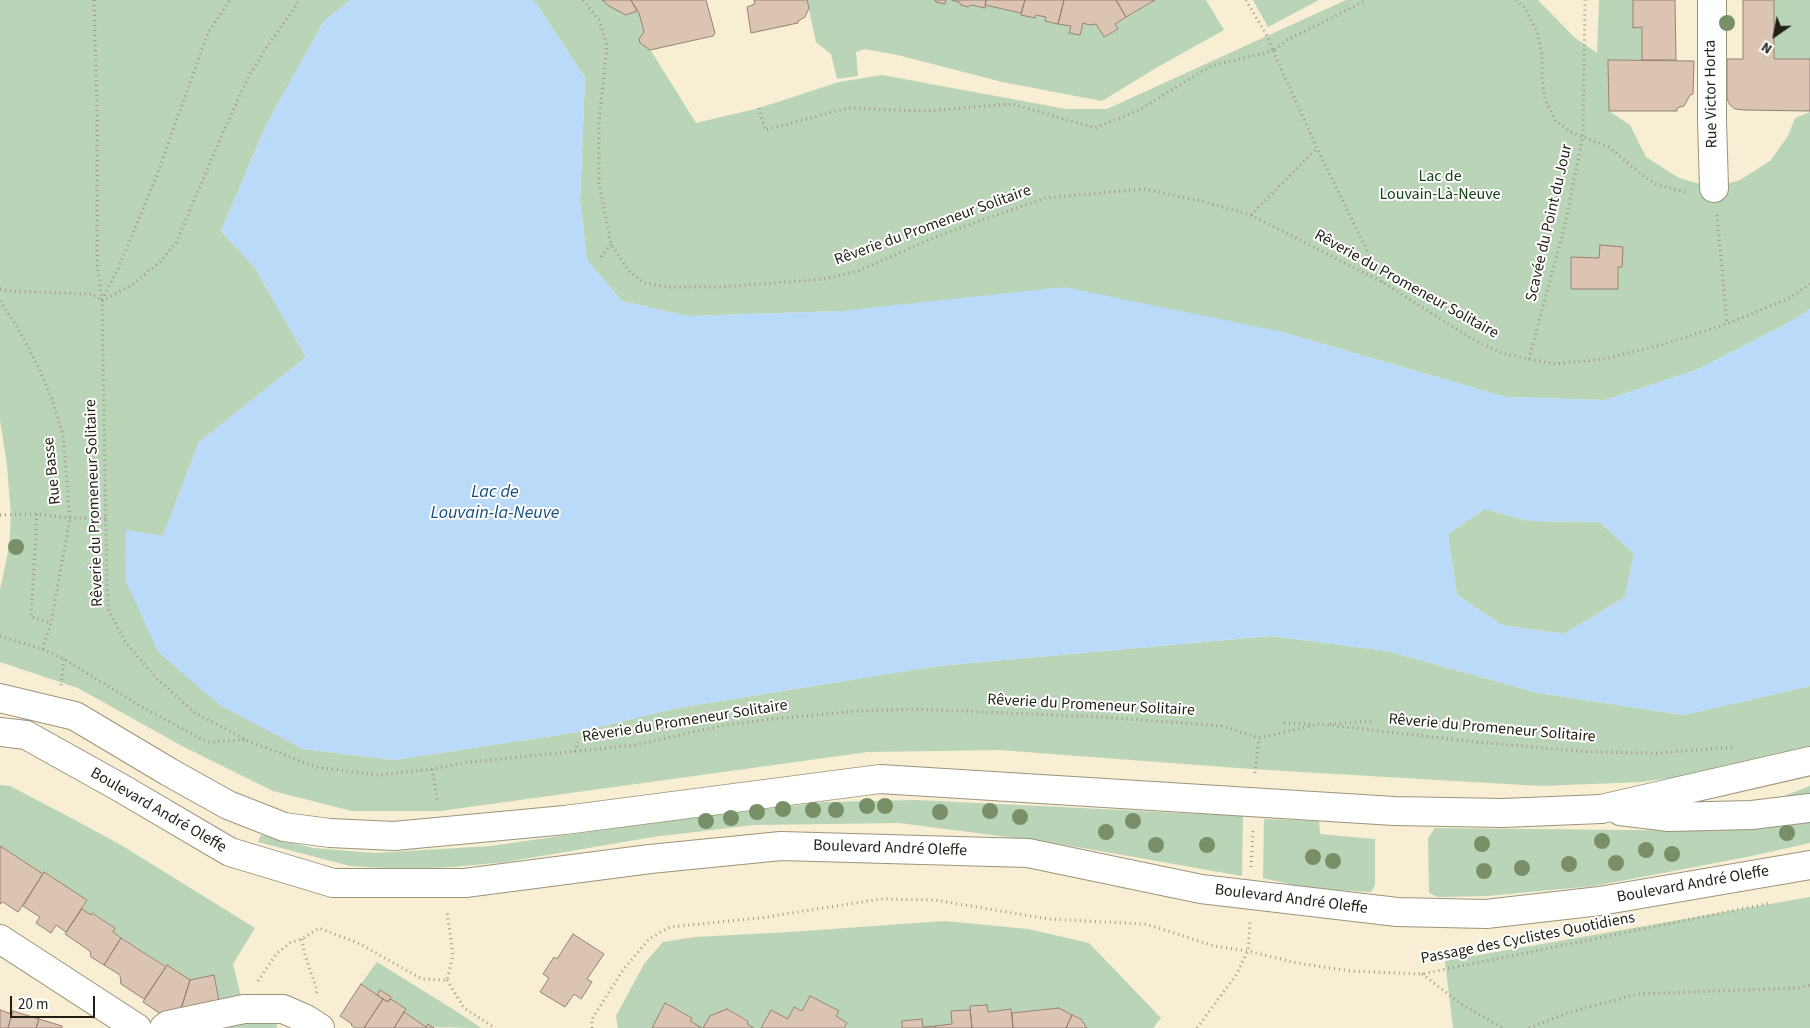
<!DOCTYPE html>
<meta charset="utf-8">
<style>
body{margin:0}
#map{position:relative;width:1810px;height:1028px;overflow:hidden;background:#f7eed4;font-family:"Source Sans 3",sans-serif}
canvas{display:block}
.north{position:absolute;left:1750px;top:10px;width:50px;height:50px;-webkit-text-stroke:4px #fff;paint-order:stroke;rotate:213deg;font-size:14px;font-weight:700;line-height:20px;text-align:center;color:#221f15}
.north::after{content:'';display:block;margin:auto;width:18px;height:22px;background:#221f15;clip-path:polygon(50% 0,100% 100%,50% 72%,0 100%)}
.scale{position:absolute;left:10px;top:996px;width:85px;height:22px;box-sizing:border-box;border:2px solid #221f15;border-top:0;padding-left:6px;font-size:15px;line-height:18px;white-space:nowrap;color:#221f15;-webkit-text-stroke:4px #fff;paint-order:stroke}
</style>
<div id="map">
<canvas width="1810" height="1028"></canvas>
<div class="north">N</div>
<div class="scale">20 m</div>
</div>
<script>
const context = document.querySelector('canvas').getContext('2d');
context.lineJoin = 'round';
function fillPath(path, color) {
  context.fillStyle = color;
  context.fill(path, 'evenodd');
}
function poly(rows) {
  const path = new Path2D();
  for (const r of rows) {
    path.moveTo(r[0], r[1]);
    for (let i = 2; i < r.length; i += 2) path.lineTo(r[i], r[i + 1]);
  }
  return path;
}
function stroke(path, color, width, dash) {
  context.strokeStyle = color;
  context.lineWidth = width;
  context.lineCap = dash ? 'butt' : 'round';
  context.setLineDash(dash || []);
  context.stroke(path);
}
function label(font, color, halo, rows, align = 'center') {
  context.font = font + ' "Source Sans 3",sans-serif';
  context.lineWidth = 4;
  context.setLineDash([]);
  context.textBaseline = 'middle';
  context.strokeStyle = halo;
  context.fillStyle = color;
  for (const [text, x, y, turn = 0] of rows) {
    context.save();
    context.translate(x, y);
    context.rotate((+turn || 0) * Math.PI / 180);
    context.textAlign = isNaN(turn) ? turn : align;
    if (halo) context.strokeText(text, 0, 0);
    context.fillText(text, 0, 0);
    context.restore();
  }
}
const green = poly([
 [0,0,350,0,324,21,267,123,221,231,255,268,306,357,199,442,163,536,127,530,303,749,394,760,578,732,677,708,938,666,1270,636,1387,651,1538,693,1684,715,1810,686,1810,751,1734,769,1642,782,1541,786,1251,769,999,750,868,752,440,811,352,811,273,791,182,746,78,688,0,662,0,590,9,547,11,516,7,465,0,420],
 [531,0,602,0,609,6,626,15,637,11,639,13,644,32,639,39,640,43,642,45,648,46,696,123,759,108,839,82,882,75,1066,109,1107,109,1346,0,1538,0,1574,37,1597,53,1599,0,1633,0,1633,28,1642,27,1642,60,1608,60,1609,111,1630,125,1646,157,1679,178,1714,188,1740,180,1770,161,1788,136,1795,118,1810,112,1810,309,1788,323,1696,370,1605,400,1506,397,1278,331,840,311,688,316,622,301,587,260,580,200,585,78,536,3],
 [807,0,935,0,937,2,944,4,946,0,952,0,959,2,961,5,968,7,971,5,984,8,985,5,1021,13,1022,15,1035,18,1036,15,1046,17,1045,21,1071,26,1069,33,1080,35,1083,23,1089,25,1096,24,1104,37,1118,29,1115,24,1155,0,1206,0,1224,30,1156,68,1102,101,1002,82,898,55,864,49,856,52,858,76,837,79,831,54,816,42],
 [1253,0,1319,0,1268,27],
 [1774,0,1810,0,1810,59,1774,59],
 [1485,509,1527,521,1600,522,1634,554,1625,597,1564,634,1502,625,1457,595,1448,534],
 [0,785,10,786,75,820,121,845,255,928,233,964,242,1000,220,1006,214,975,190,980,167,965,166,967,113,932,115,928,93,913,91,915,82,909,87,900,45,873,43,874,0,846],
 [1810,786,1810,794,1779,798],
 [916,800,1243,816,1242,876,1054,843,899,823,754,825,653,837,506,862,453,867,403,869,350,866,258,842,261,835,313,848,375,853,491,846,679,819,825,802],
 [1264,819,1319,821,1320,834,1375,839,1375,885,1371,892,1307,888,1263,878],
 [1810,820,1810,843,1747,857,1594,886,1487,896,1438,897,1429,893,1428,838,1435,828,1716,831],
 [1810,897,1810,1028,1453,1028,1445,961],
 [944,921,1028,929,1089,943,1161,1018,1153,1028,1087,1028,1081,1019,1059,1008,1012,1013,1011,1009,988,1012,987,1005,970,1006,970,1010,951,1011,952,1024,923,1027,922,1019,902,1021,902,1028,844,1028,846,1023,836,1016,839,1011,810,996,802,1011,794,1007,788,1019,771,1010,761,1028,754,1028,747,1024,748,1020,727,1009,702,1028,690,1021,692,1018,665,1003,652,1028,618,1028,616,1016,644,964,663,942,695,937,790,932],
 [377,962,459,1013,481,1028,426,1027,404,1012,406,1009,391,999,391,997,380,990,377,995,361,984],
 [256,1018,276,1020,277,1028,207,1028]
]);
const water = poly([
 [350,0,531,0,536,3,585,78,580,200,587,260,622,301,688,316,840,311,1064,287,1278,331,1506,397,1605,400,1696,370,1788,323,1810,309,1810,686,1684,715,1538,693,1387,651,1270,636,938,666,677,708,578,732,394,760,303,749,221,706,158,652,125,579,126,530,163,536,199,442,306,357,255,268,221,231,267,123,324,21],
 [1485,509,1527,521,1600,522,1634,554,1625,597,1564,634,1502,625,1457,595,1448,534]
]);
const building = poly([
 [602,0,631,0,637,11,626,15,609,6,602,0],
 [631,0,706,0,715,33,713,36,650,50,640,43,639,39,644,32,639,13,631,0],
 [754,0,807,0,809,8,805,17,798,21,798,23,751,33,747,7,755,4,754,0],
 [935,0,946,0,945,4,936,2,935,0],
 [952,0,986,0,985,8,971,5,968,7,961,5,959,2,952,0],
 [986,0,1025,0,1021,13,985,5,986,0],
 [1025,0,1064,0,1058,24,1045,21,1046,17,1036,15,1035,18,1021,15,1025,0],
 [1064,0,1116,0,1126,17,1115,24,1118,29,1104,37,1096,24,1089,25,1083,23,1080,35,1069,33,1071,26,1058,24,1064,0],
 [1116,0,1155,0,1126,17,1116,0],
 [1633,0,1675,0,1676,60,1642,60,1642,27,1633,28,1633,0],
 [1743,0,1774,0,1774,59,1810,59,1810,111,1744,110,1735,109,1730,105,1727,99,1727,59,1743,59,1743,0],
 [1608,60,1694,61,1693,94,1690,95,1684,106,1677,108,1677,111,1609,111,1608,60],
 [1600,245,1623,247,1622,267,1618,267,1618,289,1571,289,1571,257,1599,258,1600,245],
 [0,846,43,874,18,912,3,902,0,904,0,846],
 [44,872,87,900,66,932,56,925,51,933,36,923,40,917,23,906,44,872],
 [82,909,91,915,92,913,115,928,113,932,121,938,104,965,91,957,90,951,65,934,82,909],
 [573,934,604,954,587,979,592,982,581,999,574,994,565,1007,540,992,549,978,543,974,554,957,557,959,573,934],
 [121,938,166,967,144,999,121,984,120,975,104,965,121,938],
 [167,965,190,980,180,1012,164,1016,143,1002,167,965],
 [214,975,220,1006,180,1012,190,980,214,975],
 [361,984,383,999,364,1028,355,1028,351,1025,352,1024,340,1016,361,984],
 [380,990,391,997,388,1002,377,995,380,990],
 [810,996,839,1011,836,1016,847,1023,844,1028,761,1028,771,1010,788,1019,794,1007,802,1011,810,996],
 [383,999,388,1002,391,999,406,1009,394,1028,364,1028,383,999],
 [665,1003,692,1018,690,1021,702,1028,652,1028,665,1003],
 [987,1005,988,1012,1011,1009,1013,1028,972,1028,970,1006,987,1005],
 [1059,1008,1072,1015,1066,1028,1013,1028,1012,1013,1059,1008],
 [727,1009,748,1021,747,1024,754,1028,703,1028,710,1016,727,1009],
 [0,1010,12,1014,8,1028,0,1028,0,1010],
 [970,1010,972,1028,935,1028,935,1026,952,1024,951,1011,970,1010],
 [13,1011,39,1019,36,1028,8,1028,13,1011],
 [404,1012,426,1027,428,1024,434,1028,394,1028,404,1012],
 [1072,1015,1081,1019,1087,1028,1066,1028,1072,1015],
 [39,1019,62,1026,62,1028,36,1028,39,1019],
 [922,1019,923,1027,935,1026,935,1028,902,1028,902,1021,922,1019]
]);
const path = poly([
 [94,0,97,111,97,263,102,301,107,590,109,611,126,643,157,679,194,712,246,740,316,767,377,775,432,769,462,763,635,745,725,725,772,719,859,711,913,709,1103,717,1222,726,1259,738,1319,724,1476,742,1590,752,1658,753,1736,747],
 [583,0,599,20,607,45,599,122,599,183,611,244,629,271,644,283,670,287,722,287,824,279,858,271,940,235,1045,198,1144,189,1201,201,1251,215,1384,283,1474,340,1504,354,1554,364,1604,359,1661,345,1727,324,1789,298,1810,284],
 [1246,0,1267,36,1273,51,1287,40,1367,0],
 [1516,0,1524,7,1537,31,1542,54,1542,78,1545,99,1556,121,1570,132,1609,147,1642,175,1656,184,1688,193],
 [759,108,765,130,848,108,925,111,1012,104,1095,128,1139,110,1211,66,1273,51,1317,148,1383,283],
 [1251,215,1317,148],
 [1717,215,1727,324],
 [601,257,611,244],
 [0,289,8,291,92,294,101,300],
 [102,300,118,269,156,177,208,33,230,0],
 [0,301,16,325,37,364,52,399,63,435,70,518,51,623,42,649],
 [102,301,130,286,161,261,176,243,225,128,249,76,266,48,300,0],
 [1529,359,1565,225,1583,135,1585,0],
 [37,514,31,617,51,623],
 [0,515,37,514,70,518,107,518],
 [0,636,42,649,64,659,142,707,207,742,245,740],
 [61,685,64,659],
 [1284,723,1314,724],
 [1330,724,1371,721],
 [575,752,578,742],
 [432,769,438,803],
 [1255,773,1259,738],
 [1251,867,1253,831],
 [302,939,305,955,317,990,316,994],
 [1422,974,1461,1004,1503,1028],
 [447,980,464,1008,495,1028],
 [258,981,277,953,290,943,302,939,319,928,360,944,422,979,447,980,453,955,447,911],
 [592,1028,592,1019,623,970,649,939,670,927,760,918,881,899,935,900,1048,919,1146,924,1214,946,1248,951,1297,963,1350,971,1422,974,1770,903],
 [1197,1028,1236,975,1248,951,1250,922],
 [1529,1028,1570,1012,1638,994,1798,988,1810,985]
]);
const minor = poly([
 [1712,0,1712,120,1714,188],
 [0,939,137,1028],
 [164,1028,168,1025,244,1009,283,1009,306,1019,320,1028]
]);
const major = poly([
 [0,698,75,716,169,772,228,805,284,827,330,833,394,836,565,820,880,779,1394,811,1503,813,1601,809],
 [0,732,26,735,121,788,230,852,333,883,465,883,650,859,781,846,1028,853,1201,889,1397,912,1486,914,1600,901,1810,865]
]);
const highway = poly([
 [1601,809,1810,761],
 [1620,811,1669,817,1752,815,1810,808]
]);
const trees = [
 [1727,23],
 [16,547],
 [867,806],
 [885,806],
 [783,809],
 [813,810],
 [836,810],
 [990,811],
 [757,812],
 [940,812],
 [1020,817],
 [731,818],
 [706,821],
 [1133,821],
 [1106,832],
 [1787,833],
 [1602,841],
 [1482,844],
 [1156,845],
 [1207,845],
 [1646,850],
 [1672,854],
 [1313,857],
 [1333,861],
 [1616,863],
 [1569,864],
 [1522,868],
 [1484,871]
];
const streetNames = [
 ["Rue Victor Horta",1712,94,-91],
 ["Scavée du Point du Jour",1550,223,-77],
 ["Rêverie du Promeneur Solitaire",933,226,-20],
 ["Rêverie du Promeneur Solitaire",1406,285,29],
 ["Rue Basse",53,471,-96],
 ["Rêverie du Promeneur Solitaire",95,503,-92],
 ["Rêverie du Promeneur Solitaire",1091,706,3],
 ["Rêverie du Promeneur Solitaire",685,722,-9],
 ["Rêverie du Promeneur Solitaire",1492,729,5],
 ["Boulevard André Oleffe",158,811,30],
 ["Boulevard André Oleffe",890,849,2],
 ["Boulevard André Oleffe",1693,885,-10],
 ["Boulevard André Oleffe",1291,900,7],
 ["Passage des Cyclistes Quotidiens",1528,939,-11]
];
const parkNames = [
 ["Lac de",1440,177],
 ["Louvain-Là-Neuve",1440,195]
];
const waterNames = [
 ["Lac de",495,493],
 ["Louvain-la-Neuve",495,514]
];
fillPath(green, '#b9d4b6');
fillPath(water, '#badaf9');
fillPath(building, '#dcc4b3');
stroke(building, '#978171', 1);
stroke(minor, '#9b947b', 30);
stroke(major, '#9b947b', 30);
stroke(highway, '#9b947b', 30);
stroke(path, '#9f9985', 3, [1, 4]);
stroke(minor, '#fff', 28);
stroke(major, '#fff', 28);
stroke(highway, '#fff', 28);
context.fillStyle = '#789067';
for (const [x, y] of trees) {
  context.beginPath();
  context.arc(x, y, 8, 0, 2 * Math.PI);
  context.fill();
}
label('16px', '#221f15', '#fff', streetNames);
label('16px', '#11440e', '#fff', parkNames);
label('italic 18px', '#144e7e', '#fff', waterNames);
</script>
